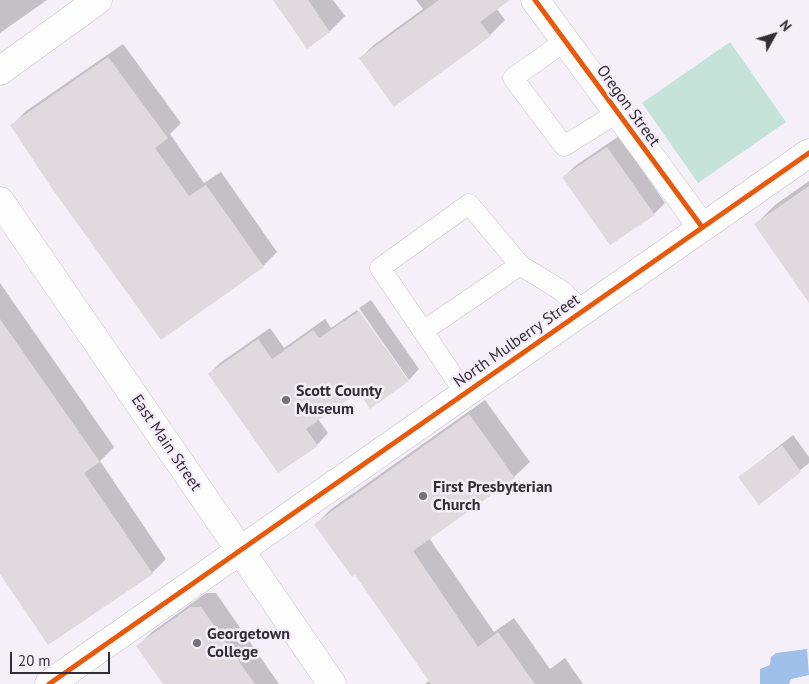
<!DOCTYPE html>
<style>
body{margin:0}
#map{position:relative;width:809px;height:684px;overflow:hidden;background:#f5f0f8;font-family:"PT Sans",sans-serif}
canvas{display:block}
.north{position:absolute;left:749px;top:10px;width:50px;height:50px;-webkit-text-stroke:4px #f6edfb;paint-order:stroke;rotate:51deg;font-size:14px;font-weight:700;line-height:20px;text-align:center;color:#322f34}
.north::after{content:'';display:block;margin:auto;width:18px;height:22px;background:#322f34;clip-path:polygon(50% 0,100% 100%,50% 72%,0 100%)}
.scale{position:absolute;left:10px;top:652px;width:100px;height:22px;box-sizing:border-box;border:2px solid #322f34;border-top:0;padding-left:6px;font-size:15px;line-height:18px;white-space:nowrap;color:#322f34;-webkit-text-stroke:4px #f6edfb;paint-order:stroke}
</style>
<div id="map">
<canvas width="809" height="684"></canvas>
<div class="north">N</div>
<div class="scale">20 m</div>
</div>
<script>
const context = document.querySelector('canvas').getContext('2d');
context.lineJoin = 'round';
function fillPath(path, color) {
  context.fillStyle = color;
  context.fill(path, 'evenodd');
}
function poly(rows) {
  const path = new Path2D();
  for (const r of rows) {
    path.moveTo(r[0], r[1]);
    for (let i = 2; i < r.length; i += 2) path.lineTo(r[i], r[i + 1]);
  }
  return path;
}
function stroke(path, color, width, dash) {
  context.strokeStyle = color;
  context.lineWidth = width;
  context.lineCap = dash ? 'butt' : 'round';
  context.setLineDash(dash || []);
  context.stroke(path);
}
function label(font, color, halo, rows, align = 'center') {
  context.font = font + ' "PT Sans",sans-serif';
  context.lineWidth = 5;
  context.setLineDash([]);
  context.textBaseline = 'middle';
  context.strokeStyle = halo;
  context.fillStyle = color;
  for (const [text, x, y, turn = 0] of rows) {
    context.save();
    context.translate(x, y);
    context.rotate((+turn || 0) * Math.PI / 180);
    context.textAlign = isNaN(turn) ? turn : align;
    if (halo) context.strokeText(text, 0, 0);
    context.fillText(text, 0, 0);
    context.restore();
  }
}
const green = poly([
 [730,42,786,122,698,183,642,103]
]);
const water = poly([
 [807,649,809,675,791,679,789,684,760,684,760,669,770,665,771,657,776,653]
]);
const shadow = poly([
 [0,0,47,0,0,33],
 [274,0,333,0,345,16,330,31,308,47],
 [416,0,504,0,496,8,505,20,490,35,360,58,375,44,423,9],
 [123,44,181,123,170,134,204,183,221,172,277,252,263,266,12,125,26,111],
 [619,136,665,203,654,214,564,177,575,166],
 [809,181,809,270,756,224,775,205],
 [0,283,114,447,100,461,166,559,152,573,0,572],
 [371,300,419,369,409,380,359,308],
 [357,310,406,380,359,390,318,419,328,433,317,445,209,374,220,363,270,328,284,348,325,319,331,328],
 [485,400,530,462,514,477,429,538,494,632,514,618,550,669,565,658,583,684,425,684,430,680,355,573,316,524,331,509],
 [793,435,809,457,809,463,759,503,740,477],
 [206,593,216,593,279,684,165,684,138,646,152,632]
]);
const building = poly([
 [273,0,308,0,330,32,307,49],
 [439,0,510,0,480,22,491,36,394,107,359,58],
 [108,57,168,138,155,148,189,196,206,185,264,267,161,340,51,187,10,125],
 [607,147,655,215,610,245,562,177],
 [809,186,809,303,754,224],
 [359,311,409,381,370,409,359,392,306,429,318,446,278,473,208,374,258,339,272,359,313,330,319,338],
 [0,319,100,462,84,473,153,574,48,645,0,574],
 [469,414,515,478,413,551,478,647,498,632,535,684,431,684,355,575,352,577,314,524],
 [782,445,801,472,759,505,738,477],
 [190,607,201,607,255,684,163,684,136,646]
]);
const service = poly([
 [565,41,513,78,564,146,617,113],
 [423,331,380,268,469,204,520,265,562,291,582,310],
 [464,392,423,331,520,265]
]);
const minor = poly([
 [535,0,702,227],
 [0,71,98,0],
 [49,684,809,153]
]);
const primary = poly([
 [0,201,332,684]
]);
const cycleway = poly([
 [535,0,702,227],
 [49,684,809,153]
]);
const markers = [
 [286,400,5,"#767379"],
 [423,496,5,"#767379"],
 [197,643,5,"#767379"]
];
const streetNames = [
 ["Oregon Street",628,106,54],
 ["North Mulberry Street",517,341,-35],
 ["East Main Street",166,443,56]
];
const poiNames = [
 ["Scott County",296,391],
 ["Museum",296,409],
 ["First Presbyterian",433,487],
 ["Church",433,505],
 ["Georgetown",207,634],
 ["College",207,652]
];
fillPath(green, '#c6e3d9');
fillPath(water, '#9fc0e9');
fillPath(shadow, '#0003');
fillPath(building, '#e0dade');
stroke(service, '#c6c2c9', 21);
stroke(minor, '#c6c2c9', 29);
stroke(primary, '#c6c2c9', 29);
stroke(service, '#fefdfe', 20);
stroke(minor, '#fefdfe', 28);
stroke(primary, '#fefdfe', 28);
stroke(cycleway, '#e8590c', 5);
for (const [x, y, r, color] of markers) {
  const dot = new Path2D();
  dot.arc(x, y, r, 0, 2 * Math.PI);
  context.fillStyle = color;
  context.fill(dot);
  stroke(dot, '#f6edfb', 2);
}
label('16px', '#322f34', '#f6edfb', streetNames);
label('bold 16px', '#322f34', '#f6edfb', poiNames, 'left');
</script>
